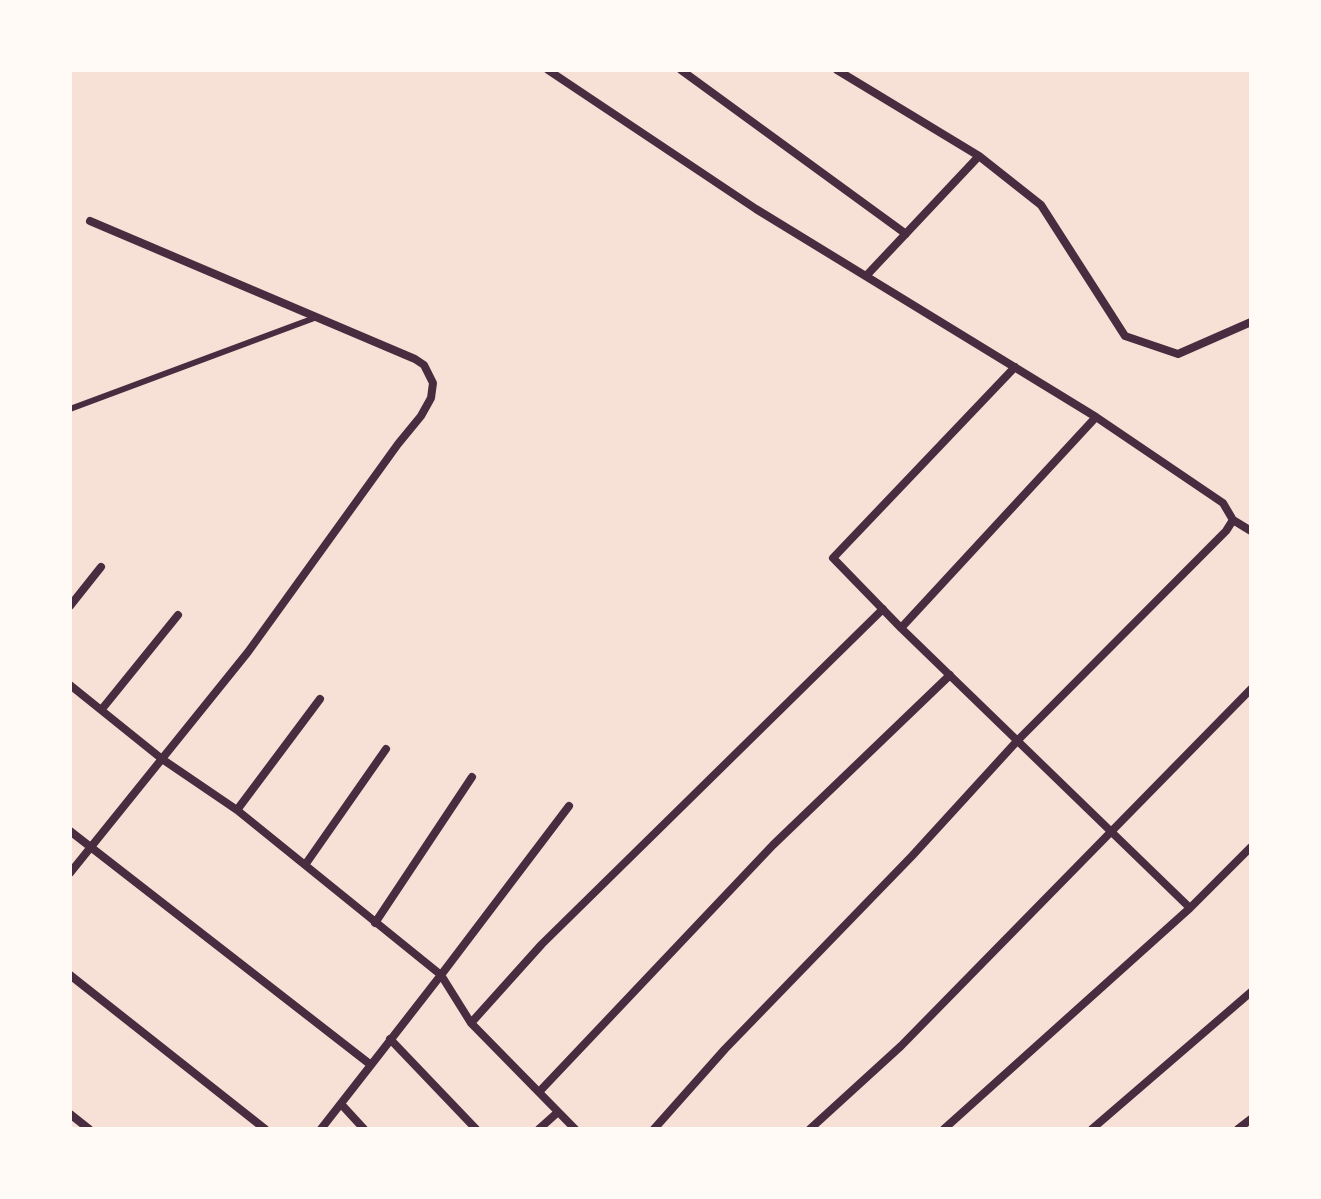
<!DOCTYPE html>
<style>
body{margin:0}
#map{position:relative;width:1321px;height:1199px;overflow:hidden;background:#f7e1d7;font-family:"IBM Plex Serif",serif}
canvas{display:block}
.frame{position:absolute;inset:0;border:72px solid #fffaf5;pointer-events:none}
</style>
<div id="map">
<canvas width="1321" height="1199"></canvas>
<div class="frame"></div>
</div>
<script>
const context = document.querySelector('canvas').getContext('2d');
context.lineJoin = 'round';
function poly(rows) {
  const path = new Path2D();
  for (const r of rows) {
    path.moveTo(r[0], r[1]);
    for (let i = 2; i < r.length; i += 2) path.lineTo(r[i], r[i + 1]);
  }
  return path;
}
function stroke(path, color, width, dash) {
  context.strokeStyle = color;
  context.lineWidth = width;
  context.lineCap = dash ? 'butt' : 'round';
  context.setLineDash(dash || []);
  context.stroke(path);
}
const service = poly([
 [70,409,317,317]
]);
const minor = poly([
 [548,70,756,209,1096,417,1223,503,1233,520,1226,531,1018,740,912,856,725,1049,654,1129],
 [681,70,906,234],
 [837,70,979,156,1041,205,1125,336,1178,354,1251,322],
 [866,276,979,156],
 [1015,367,833,558,901,628,1190,908],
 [1233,520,1251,531],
 [70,606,101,567],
 [901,628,1096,417],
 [70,685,162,759,237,810,441,975,569,806],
 [102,709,178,615],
 [237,810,320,699],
 [70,831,371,1065,441,975,471,1023,575,1129],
 [305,865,386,749],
 [70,873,248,652,398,444,421,416,431,398,433,383,424,365,415,359,90,221],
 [375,923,472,777],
 [70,975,265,1129],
 [471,1023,542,944,883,609],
 [390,1039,476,1129],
 [539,1092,773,845,950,675],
 [341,1104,364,1129],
 [70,1114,89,1129],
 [321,1129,371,1065],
 [539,1129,558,1112],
 [810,1129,901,1046,1251,689],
 [944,1129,1190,908,1251,847],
 [1092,1129,1251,992],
 [1238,1129,1251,1119]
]);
stroke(service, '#4a2c40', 6);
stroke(minor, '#4a2c40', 8);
</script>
